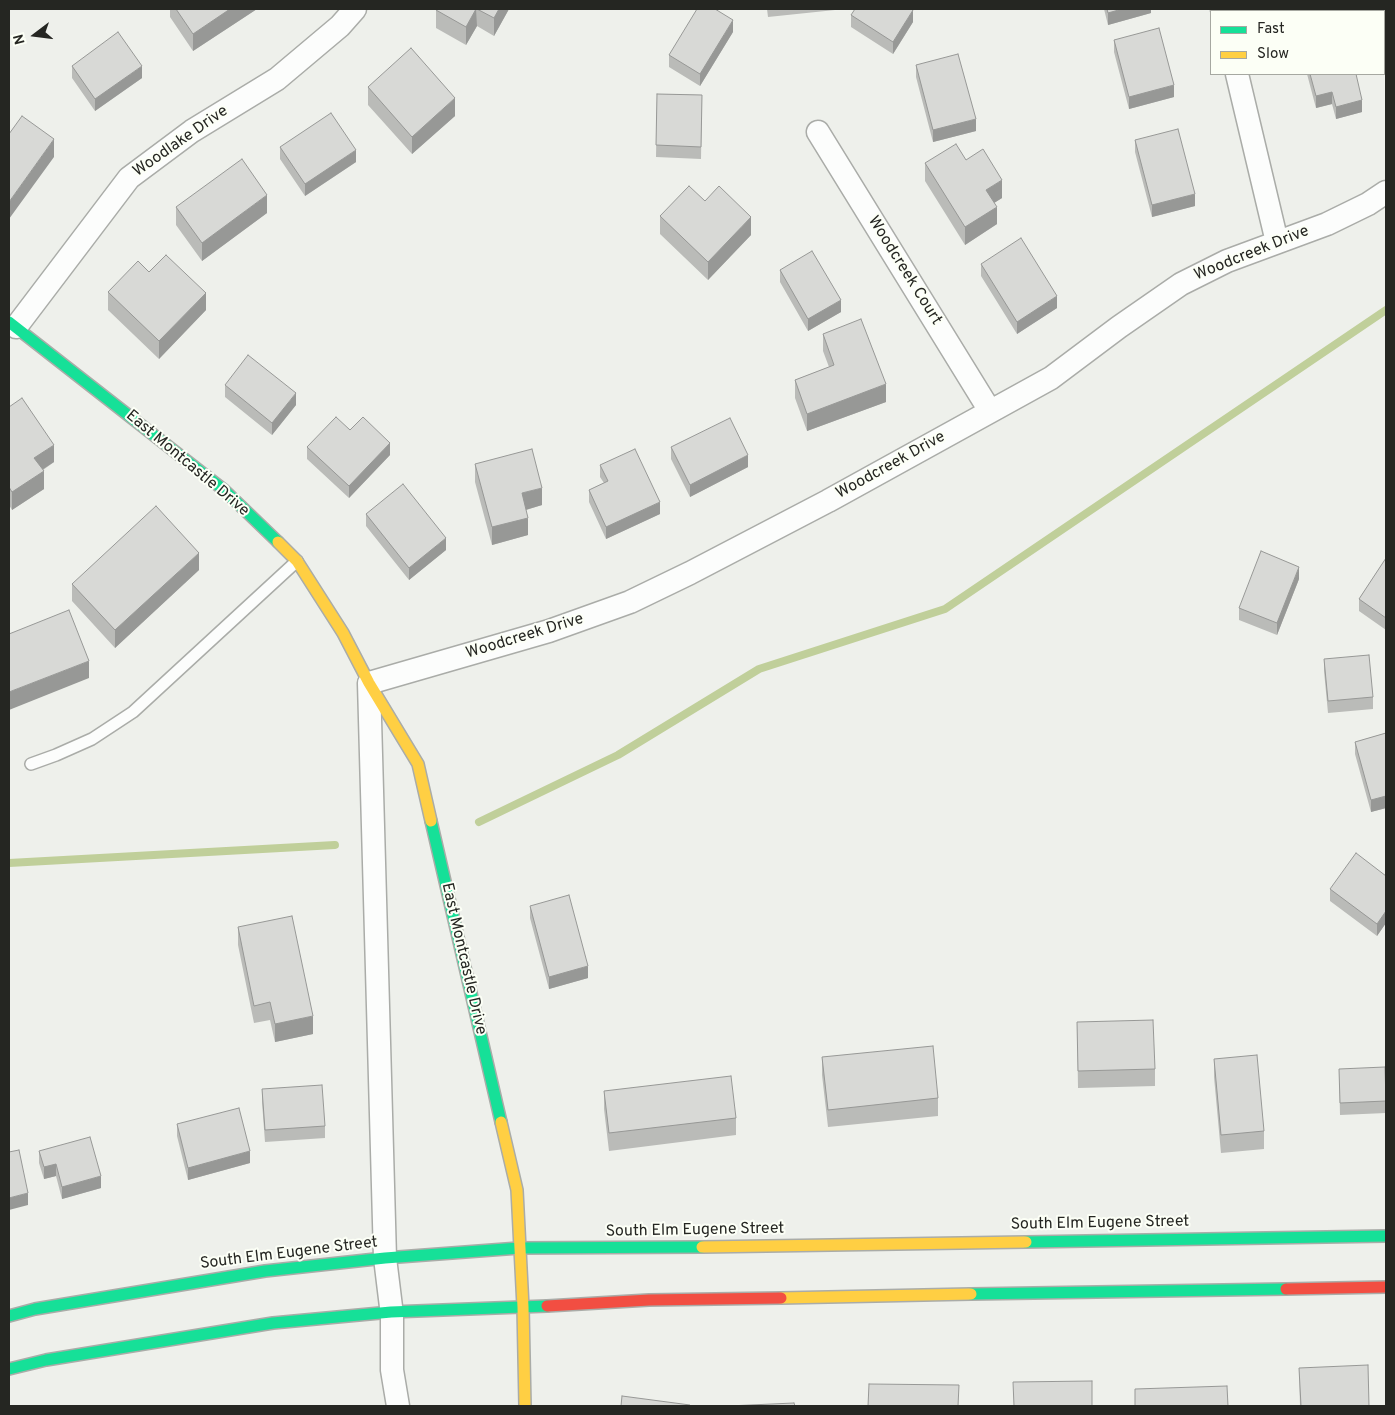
<!DOCTYPE html>
<style>
body{margin:0}
#map{position:relative;width:1395px;height:1415px;overflow:hidden;background:#eef0eb;font-family:Overpass,sans-serif}
canvas{display:block}
.frame{position:absolute;inset:0;border:10px solid #252622;pointer-events:none}
.legend{position:absolute;left:1210px;top:10px;width:175px;height:65px;box-sizing:border-box;background:#fcfff6;border:1px solid #a6a8a1;margin:0;padding:6px 9px;list-style:none;font-size:15px;color:#252622}
.legend li{display:flex;align-items:center;gap:10px;height:25px}
.legend b{width:25px;border:1px solid #a6a8a1}
.north{position:absolute;left:10px;top:10px;width:50px;height:50px;-webkit-text-stroke:4px #fcfff6;paint-order:stroke;rotate:255deg;font-size:14px;font-weight:700;line-height:20px;text-align:center;color:#252622}
.north::after{content:'';display:block;margin:auto;width:18px;height:22px;background:#252622;clip-path:polygon(50% 0,100% 100%,50% 72%,0 100%)}
</style>
<div id="map">
<canvas width="1395" height="1415"></canvas>
<div class="frame"></div>
<ul class="legend">
<li><b style="height:6px;background:#16e098"></b>Fast</li>
<li><b style="height:6px;background:#ffcf43"></b>Slow</li>
</ul>
<div class="north">N</div>
</div>
<script>
const context = document.querySelector('canvas').getContext('2d');
context.lineJoin = 'round';
function poly(rows) {
  const path = new Path2D();
  for (const r of rows) {
    path.moveTo(r[0], r[1]);
    for (let i = 2; i < r.length; i += 2) path.lineTo(r[i], r[i + 1]);
  }
  return path;
}
function stroke(path, color, width, dash) {
  context.strokeStyle = color;
  context.lineWidth = width;
  context.lineCap = dash ? 'butt' : 'round';
  context.setLineDash(dash || []);
  context.stroke(path);
}
function fillPath(path, color) {
  context.fillStyle = color;
  context.fill(path, 'evenodd');
}
function label(font, color, halo, rows, align = 'center') {
  context.font = font + ' Overpass,sans-serif';
  context.lineWidth = 4;
  context.setLineDash([]);
  context.textBaseline = 'middle';
  context.strokeStyle = halo;
  context.fillStyle = color;
  for (const [text, x, y, turn = 0] of rows) {
    context.save();
    context.translate(x, y);
    context.rotate((+turn || 0) * Math.PI / 180);
    context.textAlign = isNaN(turn) ? turn : align;
    if (halo) context.strokeText(text, 0, 0);
    context.fillText(text, 0, 0);
    context.restore();
  }
}
const stream = poly([
 [479,822,618,755,759,669,945,609,1386,310],
 [9,863,335,845]
]);
const lane = poly([
 [31,764,56,755,92,739,133,712,297,561]
]);
const street = poly([
 [1222,9,1223,11],
 [1237,74,1277,242],
 [818,132,990,411],
 [16,327,129,178,192,131,277,79,340,26,355,9],
 [398,1406,392,1370,392,1315,385,1258,369,683,549,631,630,602,690,573,828,501,1051,378,1119,327,1181,284,1227,261,1327,224,1368,204,1386,192]
]);
const fast = poly([
 [9,322,224,490,278,542],
 [431,821,501,1122],
 [1026,1242,1386,1236],
 [971,1294,1286,1289],
 [9,1316,35,1309,265,1271,385,1258,519,1248,702,1247],
 [9,1369,46,1360,273,1323,391,1312,547,1306]
]);
const slow = poly([
 [278,542,297,561,343,633,369,683,418,764,431,821],
 [501,1122,517,1190,523,1307,525,1406],
 [702,1247,1026,1242],
 [781,1298,971,1294]
]);
const jam = poly([
 [1286,1289,1386,1287],
 [547,1306,649,1300,781,1298]
]);
const wall = poly([
 [170,9,257,9,193,51,170,17],
 [437,9,509,9,494,36,477,26,466,45,436,28,436,10],
 [767,9,835,9,835,10,768,17],
 [1104,9,1151,9,1151,13,1108,25],
 [851,15,913,22,893,54,851,27],
 [733,32,700,86,669,67,669,55],
 [1114,40,1174,97,1129,109,1114,52],
 [916,65,976,131,933,142,916,77],
 [72,66,142,78,95,111,72,78],
 [1307,74,1356,74,1362,112,1336,119,1332,104,1316,108],
 [368,87,455,116,412,154,368,105],
 [657,94,702,95,701,159,656,157],
 [1135,140,1195,206,1152,217,1135,152],
 [280,147,356,162,305,196,280,159],
 [966,160,1002,198,994,203,997,224,965,245,925,181,925,163],
 [705,201,751,235,708,280,660,234,660,216],
 [176,207,267,213,202,261,176,225],
 [981,264,1057,308,1017,334,981,276],
 [780,270,841,312,808,331,780,282],
 [108,292,206,310,159,359,108,310],
 [823,334,886,402,807,431,795,398,795,380,829,367,823,351],
 [225,385,296,405,272,435,225,397],
 [9,407,54,462,43,470,44,489,12,510,9,505],
 [350,430,390,455,349,498,307,459,307,447],
 [671,447,748,467,690,497,671,459],
 [475,464,542,505,526,510,528,535,492,545,475,482],
 [600,465,660,514,606,539,589,502,589,490,604,483,600,477],
 [366,514,446,550,409,580,366,526],
 [1386,558,1386,630,1359,611,1359,599],
 [199,570,115,648,72,601,72,584],
 [1299,579,1277,635,1239,620,1239,608],
 [1324,659,1373,697,1373,709,1328,713,1324,671],
 [1386,733,1386,808,1371,812,1355,754,1355,742],
 [1386,876,1386,923,1377,936,1330,901,1330,889],
 [530,906,588,978,549,989,530,918],
 [238,927,313,1034,275,1042,270,1020,254,1023,238,945],
 [1077,1022,1155,1069,1155,1086,1078,1088],
 [822,1057,938,1098,938,1116,828,1127,822,1075],
 [1214,1059,1264,1131,1264,1149,1221,1153,1214,1077],
 [1339,1069,1386,1086,1386,1113,1340,1115],
 [262,1089,325,1126,325,1138,265,1142,262,1102],
 [604,1091,736,1118,736,1135,609,1151,604,1109],
 [177,1124,250,1163,188,1180,177,1136],
 [39,1151,101,1188,62,1199,56,1176,44,1179,39,1163],
 [1299,1368,1369,1406,1300,1406]
]);
const shadedWall = poly([
 [230,9,257,9,193,51,193,34],
 [476,9,477,26,466,45,466,27],
 [499,9,509,9,494,36,494,18],
 [1122,9,1151,9,1151,13,1108,25,1108,13],
 [1292,9,1318,9,1308,11,1292,11],
 [913,10,913,22,893,54,893,42],
 [733,20,733,32,700,86,700,74],
 [142,66,142,78,95,111,95,99],
 [1174,85,1174,97,1129,109,1129,97],
 [1332,92,1332,104,1316,108,1316,96],
 [455,98,455,116,412,154,412,137],
 [1362,100,1362,112,1336,119,1336,107],
 [976,119,976,131,933,142,933,130],
 [54,139,54,157,9,219,9,202],
 [356,150,356,162,305,196,305,184],
 [1002,180,1002,198,986,208,986,190],
 [1195,194,1195,206,1152,217,1152,205],
 [267,195,267,213,202,261,202,243],
 [997,207,997,224,965,245,965,227],
 [751,217,751,235,708,280,708,262],
 [206,293,206,310,159,359,159,341],
 [1057,296,1057,308,1017,334,1017,322],
 [841,300,841,312,808,331,808,319],
 [886,384,886,402,807,431,807,414],
 [296,393,296,405,272,435,272,423],
 [390,443,390,455,349,498,349,486],
 [54,445,54,462,34,475,34,458],
 [748,455,748,467,690,497,690,485],
 [44,471,44,489,12,510,12,492],
 [542,488,542,505,522,511,522,493],
 [660,502,660,514,606,539,606,527],
 [528,518,528,535,492,545,492,527],
 [446,538,446,550,409,580,409,568],
 [199,553,199,570,115,648,115,630],
 [1299,567,1299,579,1277,635,1277,623],
 [89,661,89,678,9,710,9,692],
 [1386,796,1386,808,1371,812,1371,800],
 [1386,911,1386,923,1377,936,1377,924],
 [588,966,588,978,549,989,549,977],
 [313,1016,313,1034,275,1042,275,1024],
 [250,1151,250,1163,188,1180,188,1168],
 [56,1164,56,1176,44,1179,44,1167],
 [101,1176,101,1188,62,1199,62,1187],
 [28,1193,28,1205,9,1210,9,1198]
]);
const building = poly([
 [176,9,230,9,193,34,176,9],
 [437,9,476,9,466,27,436,10,437,9],
 [477,9,499,9,494,18,477,9],
 [697,9,715,9,733,20,700,74,669,55,697,9],
 [855,9,911,9,913,10,893,42,851,15,855,9],
 [1107,9,1122,9,1108,13,1107,9],
 [1159,28,1174,85,1129,97,1114,40,1159,28],
 [118,32,142,66,95,99,72,66,118,32],
 [411,48,455,98,412,137,368,87,411,48],
 [958,54,976,119,933,130,916,65,958,54],
 [1310,74,1356,74,1362,100,1336,107,1332,92,1316,96,1310,74],
 [657,94,702,95,701,147,656,145,657,94],
 [331,113,356,150,305,184,280,147,331,113],
 [22,116,54,139,9,202,9,134,22,116],
 [1178,129,1195,194,1152,205,1135,140,1178,129],
 [956,144,966,160,983,149,1002,180,986,190,997,207,965,227,925,163,956,144],
 [242,159,267,195,202,243,176,207,242,159],
 [689,186,705,201,719,186,751,217,708,262,660,216,689,186],
 [1021,238,1057,296,1017,322,981,264,1021,238],
 [812,251,841,300,808,319,780,270,812,251],
 [166,255,206,293,159,341,108,292,138,261,149,272,166,255],
 [861,319,886,384,807,414,795,380,834,365,823,334,861,319],
 [248,355,296,393,272,423,225,385,248,355],
 [22,398,54,445,34,458,44,471,12,492,9,487,9,407,22,398],
 [336,417,350,430,363,417,390,443,349,486,307,447,336,417],
 [730,418,748,455,690,485,671,447,730,418],
 [532,449,542,488,522,493,528,518,492,527,475,464,532,449],
 [635,449,660,502,606,527,589,490,608,481,600,465,635,449],
 [403,484,446,538,409,568,366,514,403,484],
 [156,506,199,553,115,630,72,584,156,506],
 [1261,551,1299,567,1277,623,1239,608,1261,551],
 [1386,558,1386,618,1359,599,1386,558],
 [69,610,89,661,9,692,9,634,69,610],
 [1369,655,1373,697,1328,701,1324,659,1369,655],
 [1386,733,1386,796,1371,800,1355,742,1386,733],
 [1356,853,1386,876,1386,911,1377,924,1330,889,1356,853],
 [569,895,588,966,549,977,530,906,569,895],
 [292,916,313,1016,275,1024,270,1002,254,1006,238,927,292,916],
 [1153,1020,1155,1069,1078,1071,1077,1022,1153,1020],
 [933,1046,938,1098,828,1110,822,1057,933,1046],
 [1257,1055,1264,1131,1221,1135,1214,1059,1257,1055],
 [1385,1067,1386,1101,1340,1103,1339,1069,1385,1067],
 [731,1076,736,1118,609,1133,604,1091,731,1076],
 [322,1085,325,1126,265,1130,262,1089,322,1085],
 [239,1108,250,1151,188,1168,177,1124,239,1108],
 [90,1137,101,1176,62,1187,56,1164,44,1167,39,1151,90,1137],
 [19,1150,28,1193,9,1198,9,1152,19,1150],
 [1368,1365,1369,1406,1301,1406,1299,1368,1368,1365],
 [1092,1381,1092,1406,1014,1406,1013,1382,1092,1381],
 [869,1384,959,1385,958,1406,868,1406,869,1384],
 [1227,1386,1228,1406,1135,1406,1135,1389,1227,1386],
 [622,1396,690,1405,690,1406,621,1406,622,1396],
 [794,1403,795,1406,728,1406,794,1403]
]);
const streetNames = [
 ["Woodlake Drive",181,142,-35],
 ["Woodcreek Drive",1252,254,-22],
 ["Woodcreek Court",904,271,58],
 ["East Montcastle Drive",187,464,40],
 ["Woodcreek Drive",891,466,-29],
 ["Woodcreek Drive",525,637,-17],
 ["East Montcastle Drive",463,959,77],
 ["South Elm Eugene Street",1100,1224,-1],
 ["South Elm Eugene Street",695,1231,-1],
 ["South Elm Eugene Street",289,1254,-7]
];
stroke(stream, '#c0cf9a', 8);
stroke(lane, '#aaaca8', 14);
stroke(street, '#aaaca8', 25);
stroke(fast, '#aaaca8', 14);
stroke(slow, '#aaaca8', 14);
stroke(jam, '#aaaca8', 14);
stroke(lane, '#fcfdfc', 11);
stroke(street, '#fcfdfc', 22);
stroke(fast, '#16e098', 11);
stroke(slow, '#ffcf43', 11);
stroke(jam, '#f24e42', 11);
fillPath(wall, '#babbb8');
fillPath(shadedWall, '#979896');
fillPath(building, '#d8d9d6');
stroke(building, '#979896', 1);
label('16px', '#252622', '#fcfff6', streetNames);
</script>
